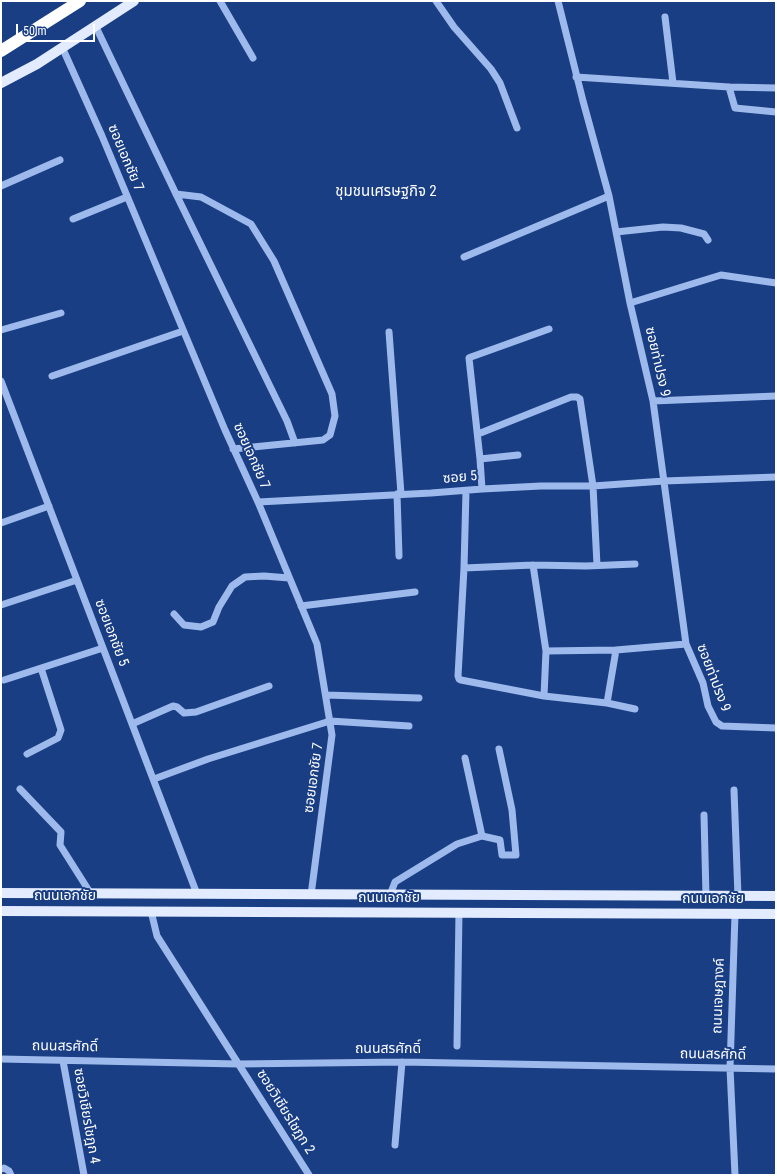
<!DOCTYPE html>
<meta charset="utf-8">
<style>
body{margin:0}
#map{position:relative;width:777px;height:1176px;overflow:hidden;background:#193e84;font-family:"Roboto Condensed",sans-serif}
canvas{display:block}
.frame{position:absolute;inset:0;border:2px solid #fff;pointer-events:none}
.scale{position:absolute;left:16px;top:24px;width:79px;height:18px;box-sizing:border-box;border:2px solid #fff;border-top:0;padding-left:5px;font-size:12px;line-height:14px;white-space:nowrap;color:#fff;-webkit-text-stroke:3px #193e84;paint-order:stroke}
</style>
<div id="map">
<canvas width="777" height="1176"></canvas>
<div class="frame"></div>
<div class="scale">50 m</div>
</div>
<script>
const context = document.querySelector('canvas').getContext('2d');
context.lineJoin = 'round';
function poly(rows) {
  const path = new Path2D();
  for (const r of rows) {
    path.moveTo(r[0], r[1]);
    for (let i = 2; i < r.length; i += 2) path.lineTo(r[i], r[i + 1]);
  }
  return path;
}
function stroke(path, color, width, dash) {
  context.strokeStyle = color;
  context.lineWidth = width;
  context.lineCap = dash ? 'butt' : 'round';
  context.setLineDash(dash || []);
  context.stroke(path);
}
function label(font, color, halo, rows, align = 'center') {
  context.font = font + ' "Roboto Condensed","Noto Sans Thai",sans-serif';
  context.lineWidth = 4;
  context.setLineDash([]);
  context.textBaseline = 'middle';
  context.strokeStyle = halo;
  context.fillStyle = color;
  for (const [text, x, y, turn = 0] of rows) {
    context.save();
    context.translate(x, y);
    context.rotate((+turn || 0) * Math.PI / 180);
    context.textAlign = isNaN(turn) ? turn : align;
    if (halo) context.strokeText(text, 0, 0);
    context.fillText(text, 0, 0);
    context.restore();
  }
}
const minor = poly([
 [220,1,253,58],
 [436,1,454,27,491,69,500,83,517,128],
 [558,1,583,101,609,196,630,303,653,401,686,644,703,683,708,706,716,722,722,726,776,728],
 [665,17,673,83],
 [95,25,176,194,287,421,295,443],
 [62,47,102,136,225,430,258,502,317,644,332,735,311,895],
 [576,77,729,87,776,88],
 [729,87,735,108,776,112],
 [1,186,60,160],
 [176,194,201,197,251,224,274,261,332,394,335,416,330,435,323,440,233,449],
 [73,219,127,197],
 [616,232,663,227,681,228,704,234,708,240],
 [464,257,609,196],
 [630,303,721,275,776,283],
 [1,330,61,313],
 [389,332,401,494],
 [52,376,183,331],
 [1,381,197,894],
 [653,401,776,396],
 [478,434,571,397,577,397,580,399,593,486,597,565],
 [518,455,480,459,469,358,471,357,549,329],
 [480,459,482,489],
 [466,491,464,568,458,676,459,679,461,680,544,696,607,703,616,650],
 [397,494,399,556],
 [258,502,431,493,482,489,541,486,593,486,664,481,776,477],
 [1,523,49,506],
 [533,565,546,651,544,696],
 [464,568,533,565,586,566,635,564],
 [1,605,77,580],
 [301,606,415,592],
 [174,614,184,625,201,627,213,622,219,607,232,586,245,577,264,576,289,578],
 [546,651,616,650,686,644],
 [4,680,103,648],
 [326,695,419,698],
 [607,703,635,709],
 [132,724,173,706,177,707,184,713,196,712,269,686],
 [27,754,58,738,61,730,41,668],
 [465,758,482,836],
 [154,779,208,759,330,721,409,726],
 [20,789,61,832,60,845,91,894],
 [734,790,738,896],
 [704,815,706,896],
 [390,895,395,882,457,844,482,836,500,840,502,855,516,855,512,810,499,749],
 [151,911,157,936,309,1175],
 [735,914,730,1068,735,1175],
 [457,1046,459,912],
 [1,1059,238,1064,402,1062,776,1069],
 [63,1061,84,1175],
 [395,1145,402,1062],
 [1,1169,4,1168,9,1171,11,1175]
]);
const major = poly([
 [1,83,37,64,134,1],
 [1,893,776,896],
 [1,911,776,914]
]);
const highway = poly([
 [1,51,80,1]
]);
const streetNames = [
 ["ซอยเอกชัย 7",125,158,67],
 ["ซอยท่าปรง 9",657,362,77],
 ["ซอยเอกชัย 7",251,456,66],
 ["ซอย 5",460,478,-5],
 ["ซอยเอกชัย 5",111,633,69],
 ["ซอยท่าปรง 9",713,678,69],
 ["ซอยเอกชัย 7",314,778,-82],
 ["ถนนเอกชัย",65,896],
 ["ถนนเอกชัย",389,898],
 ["ถนนเอกชัย",713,899],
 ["ถนนเจษฎางค์",719,996,-88],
 ["ถนนสรศักดิ์",65,1047,1],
 ["ถนนสรศักดิ์",388,1049],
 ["ถนนสรศักดิ์",713,1055,1],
 ["ซอยวิเชียรโชฎก 2",285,1112,58],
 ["ซอยวิเชียรโชฎก 4",86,1116,80]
];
const neighbourhoodNames = [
 ["ชุมชนเศรษฐกิจ 2",386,192]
];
stroke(minor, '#9ebaec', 7);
stroke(major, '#e2ebff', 10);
stroke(highway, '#fff', 12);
label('14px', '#fff', '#193e84', streetNames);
label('15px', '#fff', '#193e84', neighbourhoodNames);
</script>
